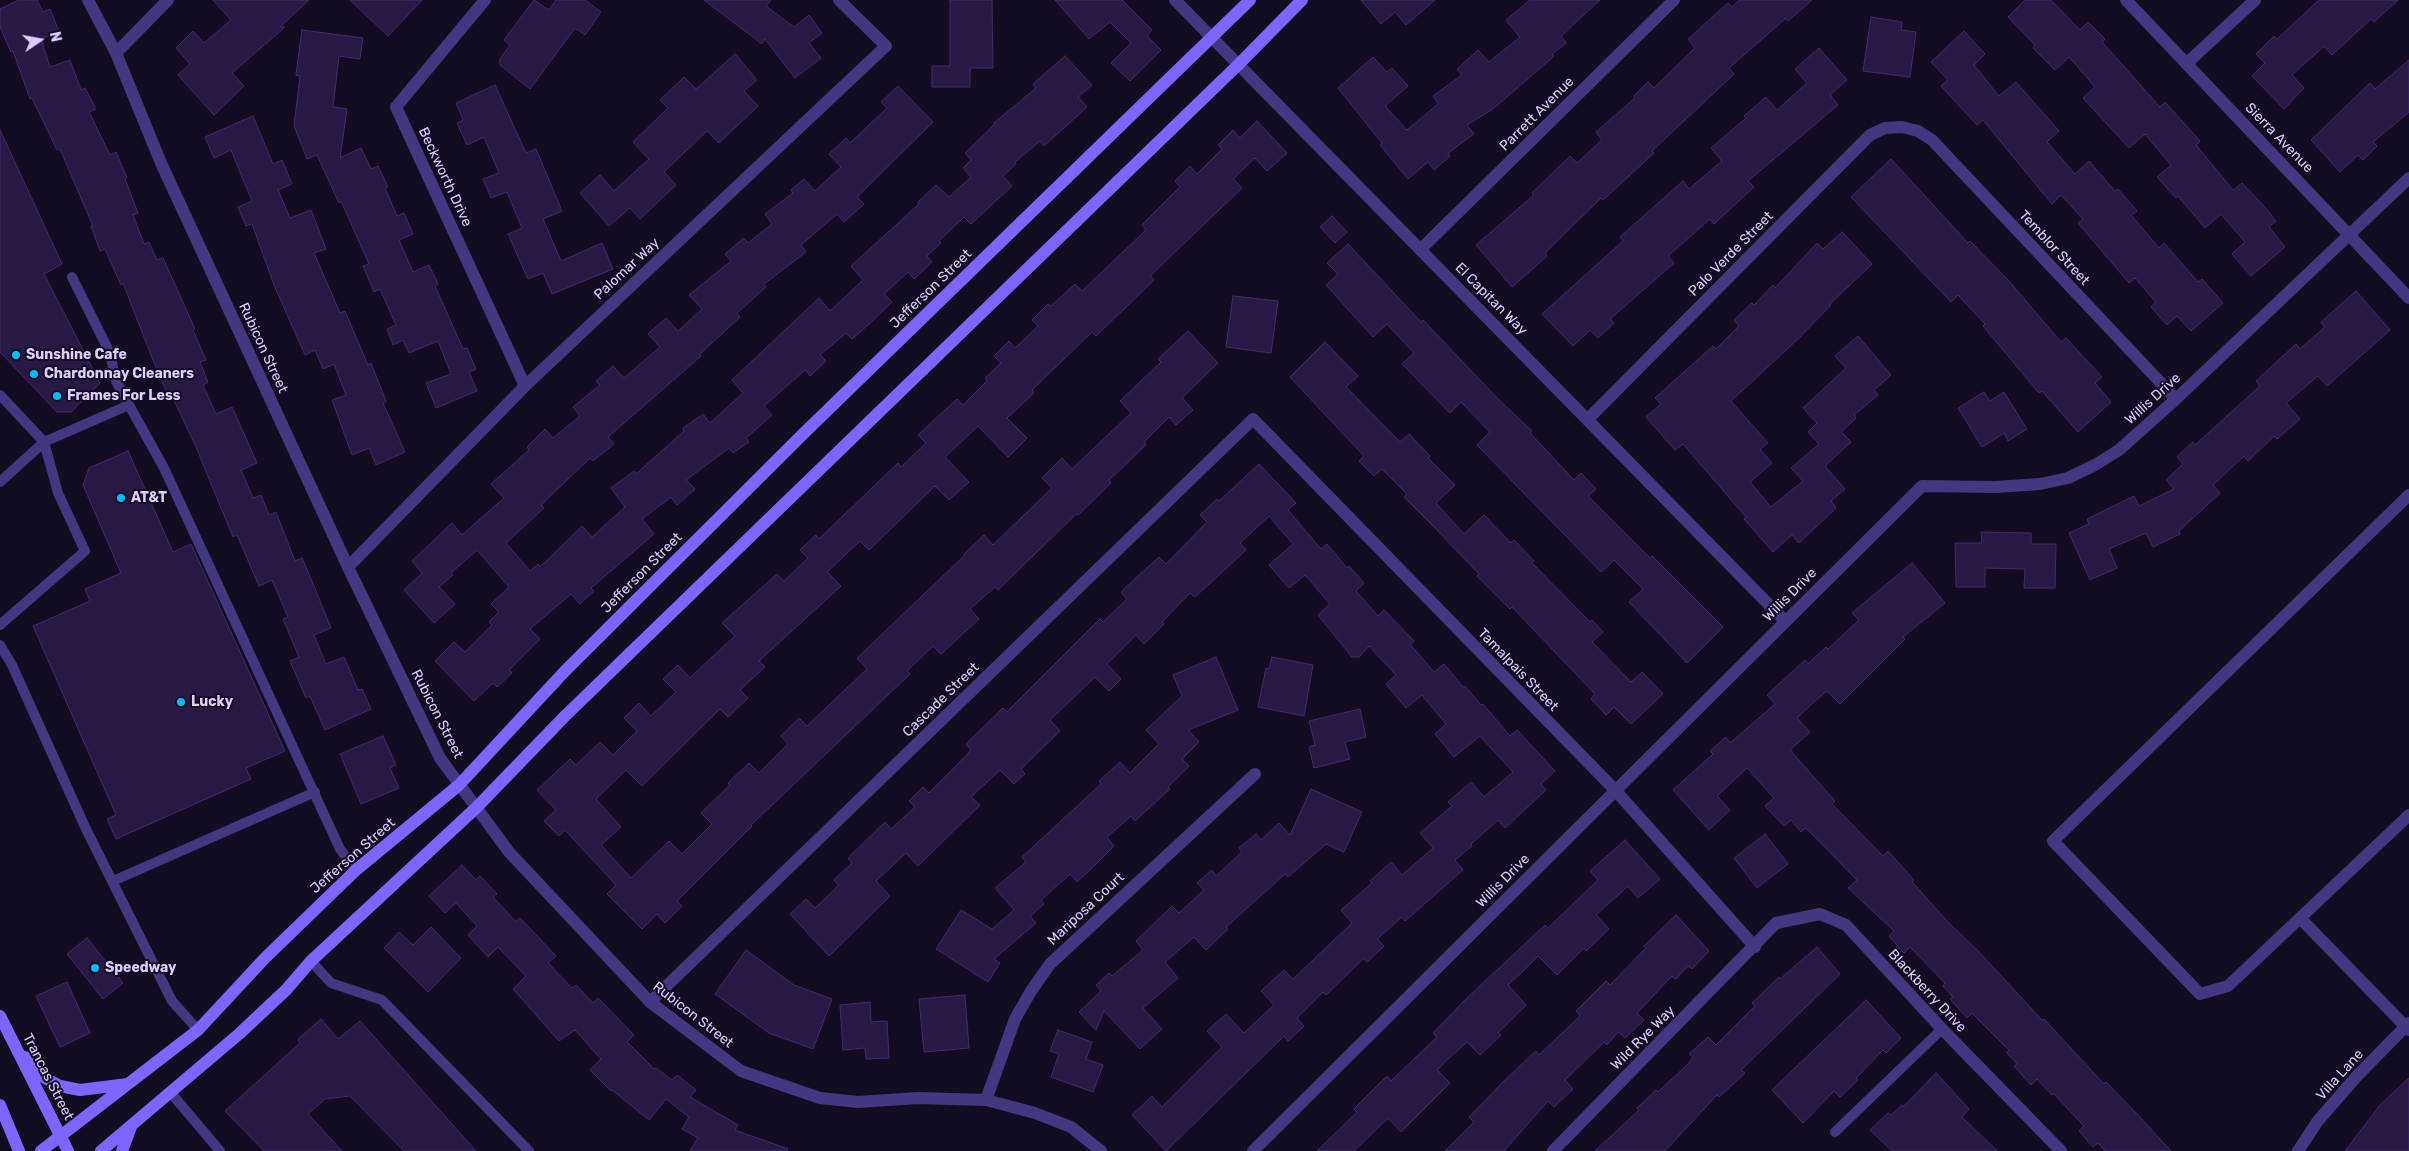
<!DOCTYPE html>
<style>
body{margin:0}
#map{position:relative;width:2409px;height:1151px;overflow:hidden;background:#140d22;font-family:Rubik,sans-serif}
canvas{display:block}
.north{position:absolute;left:15px;top:15px;width:50px;height:50px;-webkit-text-stroke:4px #140d22;paint-order:stroke;rotate:78deg;font-size:14px;font-weight:700;line-height:20px;text-align:center;color:#dbceff}
.north::after{content:'';display:block;margin:auto;width:18px;height:22px;background:#dbceff;clip-path:polygon(50% 0,100% 100%,50% 72%,0 100%)}
</style>
<div id="map">
<canvas width="2409" height="1151"></canvas>
<div class="north">N</div>
</div>
<script>
const context = document.querySelector('canvas').getContext('2d');
context.lineJoin = 'round';
function fillPath(path, color) {
  context.fillStyle = color;
  context.fill(path, 'evenodd');
}
function poly(rows) {
  const path = new Path2D();
  for (const r of rows) {
    path.moveTo(r[0], r[1]);
    for (let i = 2; i < r.length; i += 2) path.lineTo(r[i], r[i + 1]);
  }
  return path;
}
function stroke(path, color, width, dash) {
  context.strokeStyle = color;
  context.lineWidth = width;
  context.lineCap = dash ? 'butt' : 'round';
  context.setLineDash(dash || []);
  context.stroke(path);
}
function label(font, color, halo, rows, align = 'center') {
  context.font = font + ' Rubik,sans-serif';
  context.lineWidth = 4;
  context.setLineDash([]);
  context.textBaseline = 'middle';
  context.strokeStyle = halo;
  context.fillStyle = color;
  for (const [text, x, y, turn = 0] of rows) {
    context.save();
    context.translate(x, y);
    context.rotate((+turn || 0) * Math.PI / 180);
    context.textAlign = isNaN(turn) ? turn : align;
    if (halo) context.strokeText(text, 0, 0);
    context.fillText(text, 0, 0);
    context.restore();
  }
}
const building = poly([
 [19,0,37,0,43,12,50,9,59,31,41,39,50,67,70,60,81,90,85,88,96,109,89,112,110,155,116,152,127,178,125,179,138,213,133,215,144,244,149,242,157,260,163,258,195,329,193,330,206,360,200,362,208,382,203,385,216,414,232,407,257,463,241,470,253,498,261,495,269,515,276,512,295,561,302,558,312,581,331,628,314,635,326,664,344,657,358,690,362,689,371,709,325,730,310,696,306,698,290,661,299,657,283,619,288,617,272,580,259,586,237,535,233,537,196,447,173,398,170,399,158,373,123,283,121,285,105,249,100,251,91,226,93,226,60,149,57,150,32,98,30,99,13,51,11,52,0,27,0,9,19,0],
 [213,0,309,0,280,27,285,27,232,73,244,86,214,115,178,75,190,64,176,48,193,31,204,43,231,20,213,0],
 [350,0,422,0,388,36,350,0],
 [534,0,549,10,556,0,585,0,601,12,585,35,575,28,530,89,500,65,500,59,510,45,504,40,534,0],
 [704,0,771,0,766,6,794,27,809,15,822,33,809,43,821,58,795,78,765,39,762,44,704,0],
 [950,0,992,0,993,68,970,68,970,87,932,87,932,66,950,66,950,0],
 [1055,0,1122,0,1152,30,1147,36,1161,50,1130,81,1111,63,1131,43,1110,22,1089,39,1055,0],
 [1361,0,1435,0,1406,25,1395,12,1381,24,1361,0],
 [1530,0,1600,0,1561,36,1566,43,1552,54,1554,56,1493,109,1467,125,1474,134,1448,153,1450,156,1434,170,1428,162,1408,179,1380,145,1382,143,1338,88,1373,57,1387,72,1392,68,1408,86,1385,106,1407,130,1438,104,1433,96,1462,75,1457,69,1478,50,1489,62,1520,37,1506,20,1530,0],
 [1740,0,1812,0,1788,21,1786,18,1729,68,1734,74,1652,151,1654,153,1603,200,1601,198,1545,253,1547,256,1512,287,1476,245,1534,195,1532,193,1570,156,1577,163,1602,140,1596,132,1635,98,1634,96,1648,82,1654,88,1695,48,1688,39,1728,3,1732,7,1740,0],
 [2025,0,2051,0,2080,30,2088,22,2105,39,2102,42,2160,107,2165,102,2200,141,2196,145,2233,190,2242,183,2262,204,2276,221,2269,227,2285,247,2251,276,2232,254,2245,242,2221,214,2205,228,2178,196,2176,198,2157,177,2171,165,2145,134,2129,148,2083,98,2095,87,2069,57,2055,70,2033,48,2035,45,2008,17,2025,0],
 [2319,0,2398,0,2374,22,2371,19,2332,55,2324,46,2292,75,2304,88,2284,109,2252,76,2265,63,2256,54,2274,36,2277,39,2319,0],
 [1871,17,1902,22,1901,30,1916,32,1910,77,1863,71,1871,17],
 [302,30,363,38,360,59,339,56,333,107,347,109,340,158,361,148,371,169,378,166,388,187,385,188,397,216,404,213,413,234,399,240,413,272,429,265,438,284,435,286,463,349,467,348,476,369,469,372,477,391,436,408,426,383,451,374,438,341,409,353,403,340,393,345,387,329,396,325,380,289,374,292,363,266,369,264,341,201,339,203,317,155,307,159,294,126,300,76,296,75,302,30],
 [1964,31,1985,54,1974,65,1999,96,2016,82,2059,131,2047,142,2075,174,2089,161,2115,191,2118,189,2137,211,2131,215,2159,248,2164,243,2198,282,2202,279,2223,303,2191,331,2177,316,2167,325,2151,307,2156,302,2135,278,2129,283,2078,223,2083,219,2061,195,2052,204,1983,120,1977,125,1941,86,1948,80,1931,62,1964,31],
 [1819,48,1847,80,1830,95,1838,105,1748,181,1754,187,1714,224,1710,219,1668,256,1674,263,1610,319,1614,323,1598,338,1590,330,1573,346,1542,314,1623,241,1620,237,1683,181,1689,189,1722,161,1711,148,1746,118,1744,116,1766,97,1777,110,1807,83,1795,69,1819,48],
 [735,54,757,80,744,91,758,106,719,143,707,131,664,172,676,185,640,219,630,208,609,226,580,193,600,175,614,191,649,159,633,142,668,108,660,100,684,77,696,89,735,54],
 [1065,56,1092,85,1078,97,1087,107,1044,146,1040,141,1015,162,1016,164,1003,176,1012,186,971,224,964,217,939,241,941,243,927,256,932,262,914,279,908,272,884,294,892,302,868,325,852,339,846,333,820,355,826,361,810,376,805,370,764,406,772,415,746,438,749,442,733,453,729,448,686,480,695,489,677,505,671,497,642,519,654,534,591,588,594,591,580,604,571,594,530,629,540,639,509,670,512,673,497,687,493,683,474,701,435,661,454,642,465,652,492,625,489,622,499,612,491,604,509,587,477,550,451,573,453,575,439,587,455,604,434,623,404,590,422,573,412,561,452,523,462,535,504,498,491,484,529,450,527,447,545,429,553,438,580,416,573,407,600,385,596,381,613,366,624,378,660,347,648,334,666,318,678,331,702,309,689,295,731,261,725,254,744,238,748,243,772,224,765,214,793,193,791,190,804,179,815,191,841,167,829,154,846,138,850,143,887,108,881,102,898,86,933,122,857,197,864,204,844,222,837,214,801,245,806,252,764,284,766,287,737,313,740,317,700,354,701,356,608,437,614,444,593,461,590,458,541,505,544,508,506,543,530,571,538,564,540,567,582,526,592,537,625,507,611,488,634,471,636,474,684,431,683,428,703,414,710,423,743,393,732,380,819,298,830,311,863,280,851,266,919,204,918,202,936,185,949,197,971,177,963,168,971,160,965,153,995,124,994,123,1036,88,1033,84,1065,56],
 [2409,60,2409,112,2373,142,2377,146,2363,160,2358,155,2340,172,2311,140,2370,83,2375,89,2409,60],
 [495,85,526,153,536,149,562,211,543,219,561,261,602,243,613,269,552,294,543,273,528,279,508,234,522,228,507,192,491,198,483,179,499,173,484,137,467,145,457,123,463,120,456,103,495,85],
 [253,116,273,164,282,160,292,184,278,190,290,218,311,210,326,249,314,253,340,313,345,311,368,365,371,363,386,401,383,403,405,452,376,465,369,448,352,455,332,400,346,395,334,364,323,369,315,350,305,355,274,285,252,224,246,226,238,207,252,201,231,150,214,158,205,137,253,116],
 [1257,121,1287,153,1267,171,1255,158,1233,179,1242,188,1150,276,1154,280,1096,336,1092,332,1032,390,1034,393,1007,418,1027,438,1008,457,978,426,945,457,969,482,949,500,935,486,869,550,860,541,827,572,841,586,759,661,765,667,740,690,748,698,728,717,720,709,642,786,626,770,596,799,621,827,601,845,631,878,669,841,682,854,712,824,701,813,730,785,728,783,749,763,759,773,788,744,781,736,799,718,807,726,867,669,857,658,965,555,964,554,984,535,993,545,1052,488,1042,478,1062,458,1072,469,1131,413,1120,401,1161,362,1158,359,1188,331,1218,363,1182,398,1193,410,1176,425,1169,417,1144,442,1146,445,1109,480,1111,483,1078,515,1076,514,998,590,995,587,970,609,979,619,941,654,933,646,907,671,910,674,751,825,752,826,677,901,682,906,665,923,657,914,642,929,607,894,616,885,565,830,559,836,544,821,556,810,537,790,570,759,576,765,600,742,613,755,637,731,624,718,639,703,651,716,676,692,663,679,678,665,690,678,710,659,735,636,722,623,777,574,784,581,808,558,800,550,816,535,819,539,898,463,901,467,926,443,918,435,957,399,963,405,987,381,985,378,1001,363,994,356,1009,341,1015,348,1038,326,1032,320,1048,304,1051,306,1075,284,1082,291,1146,230,1142,225,1180,187,1175,181,1190,166,1197,174,1222,149,1218,145,1233,130,1240,138,1257,121],
 [0,130,62,264,44,274,100,383,71,412,57,412,0,352,0,130],
 [1891,159,1968,243,1970,241,2008,280,2061,342,2066,338,2102,377,2095,383,2111,402,2078,432,2042,391,2039,393,1983,326,1985,324,1958,295,1951,302,1851,197,1891,159],
 [1332,216,1347,232,1335,243,1320,227,1332,216],
 [1842,232,1872,264,1830,304,1831,305,1798,339,1731,401,1768,443,1760,449,1772,463,1750,482,1771,507,1803,481,1791,468,1819,444,1808,432,1817,423,1803,408,1846,368,1835,356,1858,336,1891,375,1874,390,1878,395,1854,415,1856,418,1841,432,1851,442,1825,466,1845,489,1831,501,1836,508,1799,543,1792,535,1773,552,1744,519,1746,517,1683,444,1675,450,1646,417,1661,404,1655,398,1713,346,1716,349,1739,326,1734,320,1752,303,1754,305,1773,285,1775,288,1817,243,1823,249,1842,232],
 [1348,244,1421,322,1423,320,1498,399,1532,431,1530,433,1574,480,1581,473,1596,489,1588,496,1650,558,1652,556,1723,627,1687,663,1629,602,1643,589,1614,560,1601,572,1477,445,1490,432,1461,402,1450,413,1402,364,1414,353,1387,324,1373,337,1326,285,1338,274,1327,263,1348,244],
 [2356,291,2390,330,2327,386,2318,376,2286,403,2300,419,2277,439,2274,436,2248,461,2244,456,2213,485,2220,493,2179,531,2180,534,2153,547,2146,533,2109,549,2117,568,2090,580,2069,533,2089,524,2087,519,2134,496,2139,506,2174,489,2166,480,2183,464,2177,457,2193,442,2195,445,2260,386,2256,381,2296,344,2300,349,2325,327,2321,322,2356,291],
 [1233,296,1278,301,1271,353,1226,347,1233,296],
 [1325,342,1358,376,1346,387,1400,442,1409,434,1430,456,1428,458,1455,485,1436,503,1464,534,1484,515,1511,543,1514,540,1534,561,1532,563,1590,622,1592,620,1603,632,1592,642,1631,682,1642,672,1663,694,1631,724,1614,707,1606,715,1591,699,1595,694,1512,607,1510,609,1477,576,1479,574,1435,528,1404,497,1407,494,1382,469,1374,476,1359,461,1364,456,1290,377,1325,342],
 [1984,392,1990,401,2004,392,2027,429,2008,441,2004,433,1982,447,1958,408,1984,392],
 [128,451,173,552,191,544,285,751,246,768,251,779,116,839,107,819,116,815,33,626,90,601,85,589,121,573,83,485,89,468,128,451],
 [1259,464,1296,503,1288,510,1321,549,1327,544,1347,568,1349,566,1364,583,1356,591,1378,616,1384,610,1414,641,1410,644,1434,672,1444,664,1463,687,1465,686,1481,705,1483,704,1510,736,1517,730,1555,771,1541,784,1546,790,1505,828,1498,820,1471,844,1472,846,1455,860,1463,870,1405,921,1402,917,1377,939,1384,946,1367,962,1364,958,1326,995,1323,992,1297,1018,1304,1026,1288,1041,1284,1036,1166,1151,1132,1115,1152,1096,1162,1107,1222,1047,1207,1031,1226,1014,1244,1033,1274,1005,1261,991,1284,970,1293,979,1352,923,1341,910,1372,883,1370,881,1391,862,1402,875,1433,848,1420,833,1452,806,1448,802,1471,782,1484,797,1513,772,1480,736,1454,757,1435,734,1446,724,1422,695,1406,708,1386,684,1396,675,1369,646,1359,657,1352,657,1318,615,1330,604,1305,575,1289,588,1269,565,1293,544,1269,516,1240,543,1246,550,1195,597,1190,593,1162,622,1164,624,1144,644,1136,635,1107,664,1121,679,1109,691,1095,677,1050,720,1060,731,1021,769,1025,774,1014,784,1000,770,971,797,980,805,918,866,906,853,876,881,890,896,829,956,790,914,806,899,815,908,839,885,834,880,852,863,848,858,885,822,891,829,915,807,909,801,923,787,929,793,956,766,971,750,966,744,1003,708,1007,712,1100,619,1103,622,1127,599,1121,592,1138,576,1159,557,1166,564,1207,522,1200,515,1217,499,1219,501,1259,464],
 [1981,532,2031,533,2031,544,2056,544,2055,588,2024,588,2025,569,1985,568,1985,587,1956,587,1955,543,1982,543,1981,532],
 [1912,563,1945,603,1903,637,1905,639,1840,704,1827,691,1815,701,1797,718,1810,732,1790,750,1835,801,1832,804,1883,856,1888,851,1914,880,1912,882,1947,921,1979,952,2042,1020,2044,1019,2104,1084,2106,1082,2138,1115,2171,1151,2105,1151,2098,1143,2093,1147,2079,1131,2084,1126,2053,1093,2052,1095,2037,1079,2031,1085,2014,1066,2017,1064,2007,1053,2009,1050,1972,1013,1967,1018,1950,999,1953,997,1943,986,1945,983,1910,947,1904,953,1889,936,1894,931,1848,888,1857,880,1806,828,1801,832,1791,820,1784,826,1765,806,1774,798,1747,768,1717,796,1730,810,1709,830,1673,790,1713,754,1710,751,1726,737,1730,743,1775,704,1767,695,1805,660,1808,664,1826,647,1828,649,1859,620,1852,613,1912,563],
 [1216,657,1238,710,1188,730,1199,742,1182,759,1189,766,1168,787,1170,789,1135,821,1131,816,1107,837,1114,846,1093,867,1077,882,1070,874,1041,900,1044,904,1030,916,1036,923,994,959,1000,963,988,982,936,949,961,910,992,929,1014,910,995,888,1026,862,1022,857,1101,784,1099,781,1120,762,1130,773,1159,744,1146,730,1182,696,1173,675,1216,657],
 [1272,657,1313,665,1304,716,1258,707,1266,668,1269,669,1272,657],
 [1360,709,1366,737,1345,742,1350,759,1314,768,1309,747,1315,745,1309,721,1360,709],
 [383,736,396,765,390,768,399,788,361,804,340,754,383,736],
 [1311,789,1362,812,1344,852,1326,844,1288,877,1285,874,1226,927,1228,929,1206,950,1194,937,1165,962,1178,978,1143,1008,1162,1029,1140,1049,1104,1011,1096,1030,1079,1012,1101,991,1096,985,1109,973,1112,976,1143,950,1136,941,1172,906,1179,913,1204,890,1197,883,1212,870,1216,876,1242,852,1239,848,1256,834,1261,840,1279,823,1290,835,1311,789],
 [1765,834,1788,864,1757,888,1734,858,1765,834],
 [1625,840,1660,879,1638,898,1628,886,1596,915,1609,929,1586,951,1584,948,1557,975,1538,956,1521,973,1508,985,1526,1005,1498,1033,1501,1035,1480,1055,1467,1042,1448,1059,1437,1070,1450,1083,1401,1132,1388,1118,1354,1151,1317,1151,1357,1112,1354,1109,1387,1076,1391,1081,1437,1037,1433,1033,1465,1000,1545,925,1548,928,1598,880,1590,871,1625,840],
 [462,865,476,880,480,876,497,894,493,897,516,922,520,918,556,956,548,963,572,988,576,985,593,1003,598,998,634,1035,627,1042,654,1069,656,1068,672,1080,677,1075,696,1090,690,1097,738,1125,735,1130,788,1149,787,1151,690,1151,698,1138,682,1129,689,1117,666,1099,649,1120,612,1090,611,1091,590,1070,601,1059,575,1030,559,1041,513,989,526,976,498,947,488,957,468,935,477,926,456,903,445,913,429,896,462,865],
 [1676,915,1709,951,1692,969,1688,966,1676,979,1672,976,1637,1013,1644,1020,1625,1038,1618,1032,1607,1045,1604,1042,1565,1080,1573,1089,1554,1107,1548,1101,1504,1151,1445,1151,1474,1122,1469,1117,1505,1080,1536,1051,1539,1055,1580,1016,1576,1011,1606,981,1610,985,1646,948,1644,946,1676,915],
 [431,927,461,958,428,992,384,948,399,932,413,945,431,927],
 [87,938,123,983,103,999,67,954,87,938],
 [1817,947,1840,974,1741,1070,1745,1073,1719,1097,1717,1095,1665,1151,1595,1151,1639,1110,1637,1108,1656,1090,1658,1092,1687,1065,1693,1057,1689,1054,1708,1037,1716,1045,1755,1006,1752,1003,1779,977,1780,979,1817,947],
 [746,950,794,985,832,999,813,1049,769,1033,715,994,746,950],
 [67,982,90,1033,60,1047,36,996,67,982],
 [965,995,969,1048,924,1052,919,999,965,995],
 [1866,1000,1901,1038,1886,1053,1883,1050,1856,1078,1858,1080,1840,1097,1834,1091,1803,1123,1772,1090,1866,1000],
 [870,1002,871,1022,887,1021,889,1058,866,1059,865,1048,843,1050,840,1005,870,1002],
 [321,1019,338,1039,360,1021,476,1151,404,1151,350,1096,325,1099,308,1114,342,1151,264,1151,225,1111,300,1043,298,1039,321,1019],
 [1058,1030,1092,1042,1086,1059,1103,1065,1093,1092,1051,1077,1059,1054,1050,1051,1058,1030],
 [1936,1073,1969,1109,1962,1117,1997,1151,1892,1151,1870,1130,1888,1113,1891,1115,1902,1105,1903,1107,1936,1073],
 [2409,1078,2409,1151,2345,1151,2380,1105,2409,1078]
]);
const lane = poly([
 [72,277,110,353,116,381,129,405],
 [0,395,44,442,58,493,85,551,0,625],
 [0,482,44,442,129,405,164,468,340,849,356,870],
 [0,645,12,665,86,829,172,1001,198,1030],
 [113,881,315,792],
 [311,961,331,983,382,1000,529,1151],
 [171,1093,220,1151],
 [1835,1132,1942,1029]
]);
const street = poly([
 [88,0,116,53,161,163,348,567,440,758,509,852,650,1002,741,1071,820,1098,858,1102,918,1098,986,1100,1035,1113,1071,1127,1101,1151],
 [485,0,396,107,525,386],
 [1175,0,1785,621],
 [2126,0,2409,298],
 [116,53,168,0],
 [2186,64,2255,0],
 [1421,249,1674,0],
 [1588,419,1870,135,1885,128,1902,127,1918,131,1932,140,2176,399],
 [2409,495,2053,841,2200,994,2228,986,2409,815],
 [348,567,525,386,886,46,839,0],
 [2300,918,2409,1030],
 [650,1002,1253,419,1615,790,1755,947],
 [986,1100,1015,1019,1031,991,1050,964,1255,774],
 [1253,1151,1922,486,1996,487,2040,484,2068,478,2095,465,2119,450,2176,399,2409,178],
 [1553,1151,1776,923,1820,914,1846,925,1942,1029,2061,1151],
 [2298,1151,2317,1122,2356,1077,2409,1023]
]);
const secondary = poly([
 [0,1016,68,1151],
 [25,1057,45,1078,60,1086,80,1090,128,1084],
 [0,1105,19,1151],
 [41,1151,198,1030,265,958,356,870,459,785,565,671,802,435,1250,0],
 [101,1151,239,1034,286,990,311,961,476,808,565,716,1239,64,1302,0],
 [122,1151,131,1127]
]);
const markers = [
 [16,355,5,"#00bdf9"],
 [34,374,5,"#00bdf9"],
 [57,396,5,"#00bdf9"],
 [121,498,5,"#00bdf9"],
 [181,702,5,"#00bdf9"],
 [95,968,5,"#00bdf9"]
];
const streetNames = [
 ["Parrett Avenue",1537,114,-45],
 ["Sierra Avenue",2279,138,46],
 ["Beckworth Drive",445,177,65],
 ["Temblor Street",2054,248,47],
 ["Palo Verde Street",1731,254,-45],
 ["Palomar Way",627,269,-43],
 ["Jefferson Street",931,289,-44],
 ["El Capitan Way",1491,299,45],
 ["Rubicon Street",263,348,65],
 ["Willis Drive",2153,399,-42],
 ["Jefferson Street",642,573,-45],
 ["Willis Drive",1790,595,-45],
 ["Tamalpais Street",1518,670,46],
 ["Cascade Street",941,700,-44],
 ["Rubicon Street",437,714,63],
 ["Jefferson Street",353,856,-41],
 ["Willis Drive",1503,881,-45],
 ["Mariposa Court",1086,909,-43],
 ["Blackberry Drive",1927,991,47],
 ["Rubicon Street",693,1015,38],
 ["Wild Rye Way",1643,1038,-45],
 ["Villa Lane",2340,1075,-48],
 ["Trancas Street",48,1077,63]
];
const poiNames = [
 ["Sunshine Cafe",26,355],
 ["Chardonnay Cleaners",44,374],
 ["Frames For Less",67,396],
 ["AT&T",131,498],
 ["Lucky",191,702],
 ["Speedway",105,968]
];
fillPath(building, '#271944');
stroke(building, '#422a70', 1);
stroke(lane, '#443782', 10);
stroke(street, '#443782', 12);
stroke(secondary, '#7f65ff', 12);
for (const [x, y, r, color] of markers) {
  const dot = new Path2D();
  dot.arc(x, y, r, 0, 2 * Math.PI);
  context.fillStyle = color;
  context.fill(dot);
  stroke(dot, '#140d22', 2);
}
label('14px', '#dbceff', '#140d22', streetNames);
label('bold 14px', '#dbceff', '#140d22', poiNames, 'left');
</script>
